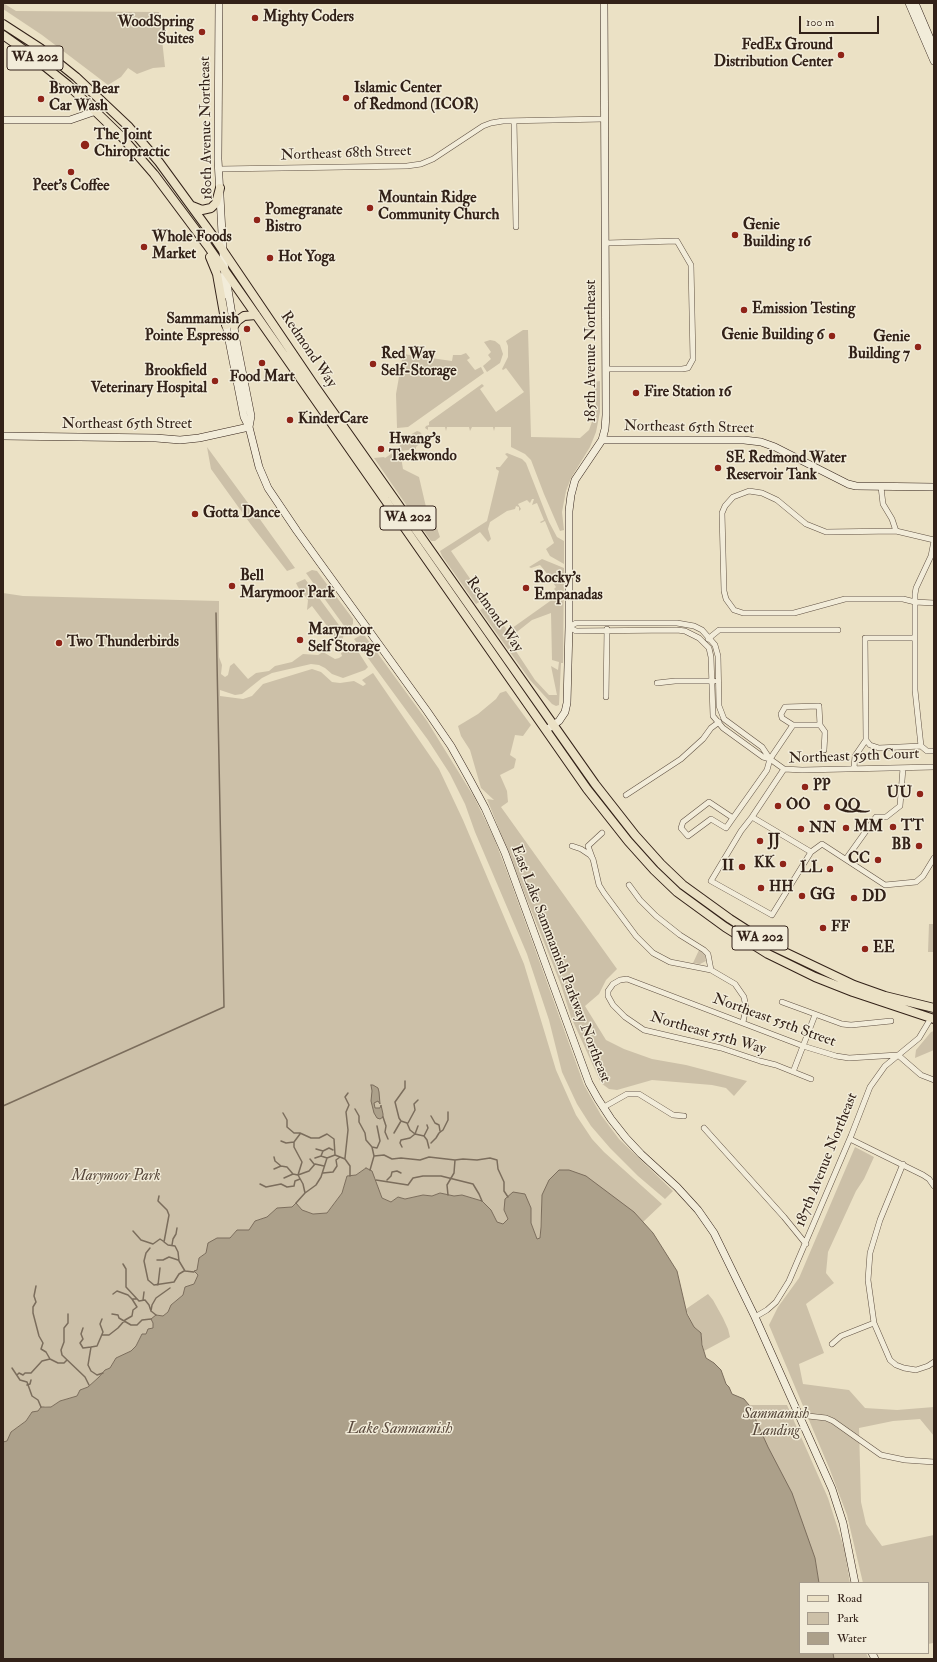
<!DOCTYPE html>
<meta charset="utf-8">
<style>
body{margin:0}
#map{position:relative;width:937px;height:1662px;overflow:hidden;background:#ebe1c5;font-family:"IM FELL Double Pica",serif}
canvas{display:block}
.frame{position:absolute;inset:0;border:4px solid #322118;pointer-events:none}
.legend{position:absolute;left:799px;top:1582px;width:130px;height:72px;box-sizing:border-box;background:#f2ecd9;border:1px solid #a59b8c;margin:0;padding:5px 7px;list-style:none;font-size:12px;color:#322118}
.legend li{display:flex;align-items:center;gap:8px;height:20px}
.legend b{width:20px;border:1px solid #a59b8c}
.scale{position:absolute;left:799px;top:16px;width:80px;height:18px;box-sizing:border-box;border:2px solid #322118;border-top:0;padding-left:5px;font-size:12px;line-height:14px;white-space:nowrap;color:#322118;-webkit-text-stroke:3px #f2ecd9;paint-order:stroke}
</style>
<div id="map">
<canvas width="937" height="1662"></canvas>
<div class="frame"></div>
<ul class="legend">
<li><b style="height:5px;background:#ebe1c5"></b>Road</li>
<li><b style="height:11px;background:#ccc0a8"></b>Park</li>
<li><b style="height:11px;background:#aca08a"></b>Water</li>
</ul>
<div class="scale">100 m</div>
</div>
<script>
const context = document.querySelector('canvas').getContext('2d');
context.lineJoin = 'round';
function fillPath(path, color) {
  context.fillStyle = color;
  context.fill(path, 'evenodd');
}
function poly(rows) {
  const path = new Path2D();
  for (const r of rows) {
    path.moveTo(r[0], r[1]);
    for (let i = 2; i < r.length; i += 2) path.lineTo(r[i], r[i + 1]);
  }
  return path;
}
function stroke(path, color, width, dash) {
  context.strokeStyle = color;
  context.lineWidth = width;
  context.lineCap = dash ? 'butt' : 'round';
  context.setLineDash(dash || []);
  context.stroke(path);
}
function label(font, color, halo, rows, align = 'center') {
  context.font = font + ' "IM FELL Double Pica",serif';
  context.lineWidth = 3;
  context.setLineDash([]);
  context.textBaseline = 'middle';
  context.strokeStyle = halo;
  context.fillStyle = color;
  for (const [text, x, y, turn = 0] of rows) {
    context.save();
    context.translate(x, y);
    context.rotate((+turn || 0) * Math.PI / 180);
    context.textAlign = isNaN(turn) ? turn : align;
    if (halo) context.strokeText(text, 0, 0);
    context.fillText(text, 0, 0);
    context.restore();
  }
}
const green = poly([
 [3,3,16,11,159,12,165,67,153,68,137,74,128,68,121,77,108,85,42,35,3,9],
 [523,330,528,330,531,437,580,438,589,430,593,419,596,405,594,382,600,381,600,412,596,432,590,447,571,478,566,491,562,512,564,530,560,531,544,494,531,460,525,454,511,447,511,427,495,427,494,431,493,427,472,427,470,431,469,427,447,427,446,431,445,427,428,427,428,430,425,428,426,426,429,425,429,422,482,384,484,386,480,389,496,412,524,392,506,368,503,370,502,369,508,357,508,346,506,341],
 [490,340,495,341,500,345,503,354,500,363,487,372,483,366,491,359,488,355,491,352,484,342],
 [466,353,470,358,467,360,475,370,481,367,484,373,408,427,397,428,396,394,403,354,452,361,453,355,461,355],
 [417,431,420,432,425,438,421,442,420,439,417,441,419,444,416,447,416,449,400,451,403,469,419,477,426,507,430,506,432,513,428,514,433,526,436,525,440,537,435,541,431,541,374,458,384,457,385,458,397,450,401,444,396,439,405,438],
 [207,447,259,518,295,568,287,571,252,526,211,469],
 [507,453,522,459,526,463,549,522,557,537,564,541,564,564,550,556,546,549,554,543,545,521,541,523,540,522,544,520,537,503,532,505,534,499,532,499,530,503,527,500,518,504,521,509,519,511,519,507,516,506,515,509,507,511,490,522,488,529,491,539,488,542,480,532,451,551,482,596,481,601,476,604,442,556,440,551,487,521,499,471,496,469,496,467,500,467,508,457,505,454],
 [542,559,564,568,563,663,561,663,559,705,556,706,552,704,530,680,480,610,490,603,492,607,491,609,508,631,553,599,559,594,554,589,556,587,545,571,540,565,531,568,529,567],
 [551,613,552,660,559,662,558,670,551,666,557,695,549,695,535,680,508,639,532,620],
 [312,570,317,571,353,619,353,624,347,630,306,573],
 [305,579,344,632,342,644,339,645,335,644,333,639,334,635,312,606,307,610,308,600,298,587,296,583],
 [3,593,23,596,219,601,219,657,222,665,221,674,225,677,228,675,230,666,234,663,248,679,256,673,269,671,275,666,292,662,303,654,318,655,323,652,335,659,339,658,342,656,341,653,348,650,352,642,368,667,365,670,343,678,332,674,325,668,319,665,311,664,272,673,262,678,242,694,235,695,220,690,220,696,243,699,252,696,263,684,312,669,321,672,332,682,340,683,354,681,363,686,366,684,362,680,373,673,439,769,463,820,524,964,556,1070,576,1115,592,1139,604,1152,662,1204,643,1222,634,1212,542,1195,540,1238,537,1239,531,1223,531,1208,504,1210,508,1219,504,1224,497,1223,482,1201,462,1195,454,1196,440,1193,432,1196,423,1195,405,1199,398,1197,391,1202,382,1198,378,1188,376,1180,366,1168,356,1175,347,1176,342,1193,327,1213,313,1214,292,1207,277,1208,267,1217,255,1221,249,1230,237,1230,230,1238,217,1238,206,1253,199,1258,197,1270,194,1272,198,1275,194,1284,185,1287,183,1295,171,1305,168,1312,163,1316,156,1315,153,1328,146,1334,142,1334,136,1346,131,1352,116,1358,110,1368,105,1370,99,1377,88,1387,80,1390,77,1396,60,1401,51,1407,45,1406,39,1411,32,1413,26,1421,11,1432,7,1441,3,1442],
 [363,634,365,636,427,721,474,797,494,838,510,880,584,1085,601,1115,619,1139,673,1191,665,1199,638,1176,610,1148,591,1126,577,1104,562,1072,549,1020,527,954,475,832,465,804,450,774,428,740,354,639],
 [506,691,531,725,523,736,515,735,510,755,516,759,514,768,500,775,507,791,508,802,501,807,617,969,606,980,599,994,585,1006,606,1040,624,1049,652,1059,686,1065,747,1081,734,1096,726,1088,712,1085,652,1080,617,1090,609,1089,601,1083,571,1017,561,985,487,799,494,800,481,788,470,750,461,736,458,726,478,714,496,699,500,693],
 [929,924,934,924,934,952,928,952],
 [699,950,705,954,706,961,700,964,693,963],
 [934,1031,934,1050,915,1058,916,1050,931,1032],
 [855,1147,874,1157,864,1179,856,1191,828,1252,826,1273,834,1283,806,1304,824,1353,799,1364,803,1384,849,1390,865,1408,897,1410,934,1407,934,1436,920,1419,893,1421,859,1428,861,1502,866,1524,882,1546,934,1535,934,1645,933,1643,928,1644,928,1583,863,1583,847,1515,830,1470,769,1325,778,1307,799,1278],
 [708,1294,713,1300,723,1318,728,1329,730,1337,704,1351,701,1337,702,1336,698,1330,694,1327,686,1309],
 [749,1405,787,1405,828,1498,844,1548,850,1583,819,1583,815,1558],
 [833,1653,866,1653,869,1659,834,1659]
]);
const water = poly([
 [371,1085,373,1085,378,1088,379,1092,380,1104,378,1101,374,1103,375,1108,380,1108,381,1105,383,1114,383,1117,380,1119,377,1118,374,1113,371,1101,372,1091,371,1085],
 [366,1168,372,1171,382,1198,391,1202,398,1197,405,1199,423,1195,432,1196,440,1193,454,1196,462,1195,482,1201,491,1210,497,1222,503,1224,508,1219,504,1210,505,1199,513,1192,525,1194,531,1208,531,1223,537,1239,540,1238,541,1227,542,1195,549,1180,559,1170,569,1170,586,1176,634,1212,653,1233,677,1271,687,1314,694,1327,701,1333,702,1345,706,1358,714,1363,721,1370,726,1384,729,1387,732,1394,744,1399,749,1405,768,1447,792,1493,815,1558,819,1583,800,1583,800,1653,833,1653,834,1659,3,1659,3,1442,7,1441,11,1432,26,1421,32,1412,38,1411,41,1407,51,1407,60,1401,77,1396,80,1390,88,1387,99,1377,105,1370,110,1368,116,1358,131,1351,136,1346,142,1334,146,1334,148,1329,153,1328,153,1323,151,1319,156,1315,163,1316,168,1312,171,1305,183,1295,185,1287,194,1284,198,1275,194,1271,197,1270,199,1258,206,1253,208,1243,217,1238,230,1238,237,1230,249,1230,255,1221,267,1217,277,1208,292,1207,296,1203,302,1210,313,1214,327,1213,342,1193,347,1176,356,1175,366,1168]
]);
const stream = poly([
 [405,1081,405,1088,395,1102,399,1118,401,1121,407,1123,410,1130,415,1134,424,1136,427,1140,429,1148],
 [3,1106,224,1007,216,613],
 [355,1109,359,1116,359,1122,365,1133,366,1140,372,1147,374,1156],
 [283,1113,287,1120,287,1127,294,1133,300,1133,311,1138,319,1138,327,1134,334,1139,335,1155],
 [431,1116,435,1123,439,1125,440,1131],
 [383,1117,386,1126,385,1132,388,1139],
 [408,1123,415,1110,414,1104,418,1100],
 [394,1133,401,1121],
 [424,1136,428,1128,427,1125],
 [281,1141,286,1143,294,1142,300,1134],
 [294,1142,294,1147,302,1162,298,1175],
 [431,1143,436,1138,439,1133,443,1130,448,1120,448,1112],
 [372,1147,377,1148,380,1141,377,1126],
 [402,1147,400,1143,401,1140,410,1138,415,1134,418,1126],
 [316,1149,323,1151,329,1148,333,1150],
 [323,1151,321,1156,327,1158],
 [274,1157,275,1161,281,1166,287,1167,293,1174,298,1175,303,1184,305,1193],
 [315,1158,321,1156],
 [345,1158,348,1130,346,1112,349,1105,345,1097,348,1093],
 [310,1159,314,1164],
 [274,1169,281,1166],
 [370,1170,374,1156,384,1155,392,1159,401,1158,420,1160,429,1157,455,1160,463,1159,477,1160,490,1158,497,1160,498,1169,504,1182,504,1191,508,1197],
 [323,1173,333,1172,337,1166,336,1160,340,1157],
 [298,1175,309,1171,315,1164,324,1166],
 [284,1178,293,1174],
 [376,1180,408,1185,413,1178,423,1176,441,1176,473,1184,479,1194,482,1201],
 [387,1180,391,1176,392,1172,397,1171,401,1173],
 [260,1184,266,1187,281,1184,287,1187,294,1186,295,1181,300,1179],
 [448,1195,447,1185,454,1173,455,1160],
 [159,1196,158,1201,167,1210,169,1215,164,1242,168,1245,175,1246,178,1252,179,1261,185,1271,194,1272],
 [296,1203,305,1193,316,1185,321,1177,327,1158,335,1155,345,1159,350,1166,350,1176],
 [133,1231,141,1240,153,1244,160,1239,163,1241],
 [172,1245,173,1239,176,1234,177,1228],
 [150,1248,146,1253,144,1261,148,1280,154,1285,174,1282,179,1274,184,1271],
 [157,1260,163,1260,169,1257,178,1260],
 [123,1264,126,1269,126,1287,139,1301,145,1300,149,1305,151,1311],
 [158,1285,160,1268],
 [36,1286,34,1296,36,1302,33,1307,33,1313,39,1336,43,1343,41,1349,46,1352,50,1359],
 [113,1294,117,1291,128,1295,132,1299,137,1299],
 [143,1300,144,1292],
 [68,1314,68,1323,64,1328,64,1342,61,1350,62,1355,85,1377,89,1385],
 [112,1314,118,1315,119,1318,131,1325,137,1325,142,1320,151,1319],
 [156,1315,151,1311,152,1305,156,1298,170,1288],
 [102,1319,100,1324,103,1332,97,1346,91,1347,88,1365,91,1371,97,1375,103,1373],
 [83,1328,81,1334,83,1339,80,1343,83,1348,91,1347],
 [102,1335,109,1335,118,1328,125,1320,132,1316,133,1310,137,1307,132,1299],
 [12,1368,20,1380,27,1382,32,1396,38,1400,41,1407],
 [17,1375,19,1373,23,1375,25,1373,31,1373,42,1361,50,1359,58,1363,64,1363,67,1360],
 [27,1385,30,1384,31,1380]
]);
const street = poly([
 [514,121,516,227],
 [220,169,407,166,421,164,433,159,483,126,491,123,503,121,604,119],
 [606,243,677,241,691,265,693,359,688,368,682,369,606,369],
 [881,487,883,504,892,519,896,531],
 [934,540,896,531,826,532,806,524,777,500,762,493,749,491,733,497,725,506,722,513,724,591,726,599,734,610,743,613,794,613,845,599,903,599,915,602,934,603],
 [569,627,576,623,677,623,694,626,702,630,715,645,718,656,719,706,724,719,762,747,770,759,784,769],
 [569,627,576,631,677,630,685,631,699,638,709,648,711,657,713,716,723,728,763,757,770,759],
 [708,639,719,630,838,630],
 [657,683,675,681,714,681],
 [606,697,607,629],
 [820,725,819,706,785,707,781,714,782,718,793,725,820,725,825,732,824,750],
 [866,740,870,745,879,748,921,746,927,751,934,751],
 [921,746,915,690,915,594,916,588,931,556,934,541],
 [854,768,855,756,866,740,865,638,914,638],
 [784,769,752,817,741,831,711,881,772,915,811,852,822,844,885,885,916,882,923,876,934,858],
 [784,769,802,770,934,767],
 [626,795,681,759,703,739,711,728,719,722],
 [752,817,811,852],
 [733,818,709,802,683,822,681,828,688,836,711,819,726,828,733,818,767,770,770,759,793,725],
 [572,846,581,849,590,855,593,859,599,885,604,893,636,936,653,953,670,962,711,970,735,984,744,997,746,1008,743,1022],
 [592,857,588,846,602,833],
 [846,859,876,817,886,817,900,806,903,768],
 [629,885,640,900,656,916,680,935,704,950,708,954,711,970],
 [782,1002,842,1024,851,1025,891,1021],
 [793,1072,815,1015],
 [811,1079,776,1065,760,1061,721,1048,644,1030,625,1017,613,1005,608,996,608,991,613,984,620,980,627,979,803,1046,836,1056,849,1058,898,1055,921,1075,934,1080],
 [604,1107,627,1094,639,1094,673,1115,684,1116],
 [704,1128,784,1217,806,1244],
 [850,1139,923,1175,929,1179,934,1186],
 [903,1164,880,1220,870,1253,868,1280,874,1323,890,1360,896,1365,904,1368,916,1370,928,1366,934,1362],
 [755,1317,767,1310,776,1302,789,1281,851,1136,870,1087,885,1066,919,1038,931,1018],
 [832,1344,841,1336,874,1323],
 [799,1415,826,1418,833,1421,881,1455,905,1460,934,1462]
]);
const secondary = poly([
 [219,3,218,159,223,252,225,271,236,340,251,416,249,427],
 [909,3,934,61],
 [915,3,934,48],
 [3,120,70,120,96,111,106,105],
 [224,295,223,284,225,271],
 [227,321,226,325,244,417,249,427,259,467,268,488,297,531,427,711,451,746,470,780,485,808,505,853,589,1083,598,1099,611,1119,626,1138,641,1154,677,1187,698,1210,714,1233,755,1317,832,1489,843,1523,855,1583],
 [3,436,156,438,180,440,199,438,249,427],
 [602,440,744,440,761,442,775,447,848,484,856,486,934,487],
 [549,728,559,721,565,712,567,703,569,627,569,511,571,495,575,480,602,440,605,429,606,415,604,3],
 [872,1653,875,1659]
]);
const primary = poly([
 [3,24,40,48,76,77,129,127,159,162,213,236,314,385,595,784,635,835,661,864,683,885,730,919,772,946,854,985,885,996,934,1008],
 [3,35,27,52,68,85,121,136,154,174,207,245,277,345,587,789,628,841,654,870,677,892,725,927,768,954,815,977,853,992,934,1019],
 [192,206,202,210,211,208,216,203,220,188],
 [210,257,217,274,226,325],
 [234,326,237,321,244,316,256,315]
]);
const markers = [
 [255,18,4,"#8f2418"],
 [202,32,4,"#8f2418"],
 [841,55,4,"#8f2418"],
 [346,98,4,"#8f2418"],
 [41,99,4,"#8f2418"],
 [85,145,5,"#8f2418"],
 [71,172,4,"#8f2418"],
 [370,208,4,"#8f2418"],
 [257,220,4,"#8f2418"],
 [735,235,4,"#8f2418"],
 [144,247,4,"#8f2418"],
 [270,258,4,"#8f2418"],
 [744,310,4,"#8f2418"],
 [247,329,4,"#8f2418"],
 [832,336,4,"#8f2418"],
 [918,347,4,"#8f2418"],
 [262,363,4,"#8f2418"],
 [373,364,4,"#8f2418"],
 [215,381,4,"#8f2418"],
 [636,393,4,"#8f2418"],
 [290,420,4,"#8f2418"],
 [381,449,4,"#8f2418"],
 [718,468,4,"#8f2418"],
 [195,514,4,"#8f2418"],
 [232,586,4,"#8f2418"],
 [526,588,4,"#8f2418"],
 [300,640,4,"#8f2418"],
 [59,643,4,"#8f2418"],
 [805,787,4,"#8f2418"],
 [920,794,4,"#8f2418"],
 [778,806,4,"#8f2418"],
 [827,807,4,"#8f2418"],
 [893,827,4,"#8f2418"],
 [846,828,4,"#8f2418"],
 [801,829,4,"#8f2418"],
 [760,841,4,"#8f2418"],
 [919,846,4,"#8f2418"],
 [878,860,4,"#8f2418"],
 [783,864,4,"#8f2418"],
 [742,867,4,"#8f2418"],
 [830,869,4,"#8f2418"],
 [761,888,4,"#8f2418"],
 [802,896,4,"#8f2418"],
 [854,898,4,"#8f2418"],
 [823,928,4,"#8f2418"],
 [865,949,4,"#8f2418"]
];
const shields = [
 [35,58,56],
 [408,518,56],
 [760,938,56]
];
const shieldNames = [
 ["WA 202",35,58],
 ["WA 202",408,518],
 ["WA 202",760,938]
];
const poiNames = [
 ["Mighty Coders",263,18],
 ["WoodSpring",194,23,"right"],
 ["Suites",194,40,"right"],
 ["FedEx Ground",833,46,"right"],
 ["Distribution Center",833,63,"right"],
 ["Islamic Center",354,89],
 ["of Redmond (ICOR)",354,106],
 ["Brown Bear",49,90],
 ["Car Wash",49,107],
 ["The Joint",94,136],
 ["Chiropractic",94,153],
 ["Peet's Coffee",71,187,"center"],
 ["Mountain Ridge",378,199],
 ["Community Church",378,216],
 ["Pomegranate",265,211],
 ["Bistro",265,228],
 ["Genie",743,226],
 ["Building 16",743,243],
 ["Whole Foods",152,238],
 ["Market",152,255],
 ["Hot Yoga",278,258],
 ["Emission Testing",752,310],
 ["Sammamish",239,320,"right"],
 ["Pointe Espresso",239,337,"right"],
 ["Genie Building 6",824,336,"right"],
 ["Genie",910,338,"right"],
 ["Building 7",910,355,"right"],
 ["Red Way",381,355],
 ["Self-Storage",381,372],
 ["Brookfield",207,372,"right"],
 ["Veterinary Hospital",207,389,"right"],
 ["Food Mart",262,378,"center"],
 ["Fire Station 16",644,393],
 ["KinderCare",298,420],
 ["Hwang's",389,440],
 ["Taekwondo",389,457],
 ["SE Redmond Water",726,459],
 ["Reservoir Tank",726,476],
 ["Gotta Dance",203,514],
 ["Bell",240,577],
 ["Marymoor Park",240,594],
 ["Rocky’s",534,579],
 ["Empanadas",534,596],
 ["Marymoor",308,631],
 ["Self Storage",308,648],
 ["Two Thunderbirds",67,643],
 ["PP",813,787],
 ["UU",912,794,"right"],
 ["OO",786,806],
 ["QQ",835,807],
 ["TT",901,827],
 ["MM",854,828],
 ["NN",809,829],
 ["JJ",768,841],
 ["BB",911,846,"right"],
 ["CC",870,860,"right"],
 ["KK",775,864,"right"],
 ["II",734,867,"right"],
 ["LL",822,869,"right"],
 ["HH",769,888],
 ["GG",810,896],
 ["DD",862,898],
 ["FF",831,928],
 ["EE",873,949]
];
const streetNames = [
 ["180th Avenue Northeast",207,128,-91],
 ["Northeast 68th Street",346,154,-2],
 ["Redmond Way",308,350,56],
 ["185th Avenue Northeast",592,351,-90],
 ["Northeast 65th Street",127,425],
 ["Northeast 65th Street",689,428,1],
 ["Redmond Way",494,615,55],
 ["Northeast 59th Court",854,757,-2],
 ["East Lake Sammamish Parkway Northeast",560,964,69],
 ["Northeast 55th Street",774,1021,20],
 ["Northeast 55th Way",708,1034,16],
 ["187th Avenue Northeast",827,1160,-68]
];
const parkNames = [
 ["Marymoor Park",116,1177],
 ["Sammamish",776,1415],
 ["Landing",776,1432]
];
const waterNames = [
 ["Lake Sammamish",400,1430]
];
fillPath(green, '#ccc0a8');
fillPath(water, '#aca08a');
stroke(water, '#7b6d5c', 1);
stroke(stream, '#7b6d5c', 1.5);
stroke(street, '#605143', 6);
stroke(secondary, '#322118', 8);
stroke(primary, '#322118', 10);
stroke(street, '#f2ecd9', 5);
stroke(secondary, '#f2ecd9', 7);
stroke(primary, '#ebe1c5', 8);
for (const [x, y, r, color] of markers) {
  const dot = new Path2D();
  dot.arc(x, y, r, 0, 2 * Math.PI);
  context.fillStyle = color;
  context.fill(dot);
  stroke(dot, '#f2ecd9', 1.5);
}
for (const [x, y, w] of shields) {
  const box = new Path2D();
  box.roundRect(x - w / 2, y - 12, w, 24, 3);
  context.fillStyle = '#f2ecd9';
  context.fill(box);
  stroke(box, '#322118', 1);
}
label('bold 14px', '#322118', null, shieldNames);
label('bold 15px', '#322118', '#f2ecd9', poiNames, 'left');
label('15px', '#322118', '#f2ecd9', streetNames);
label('italic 15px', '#58493c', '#f2ecd9', parkNames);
label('italic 16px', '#5d4d40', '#f2ecd9', waterNames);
</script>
